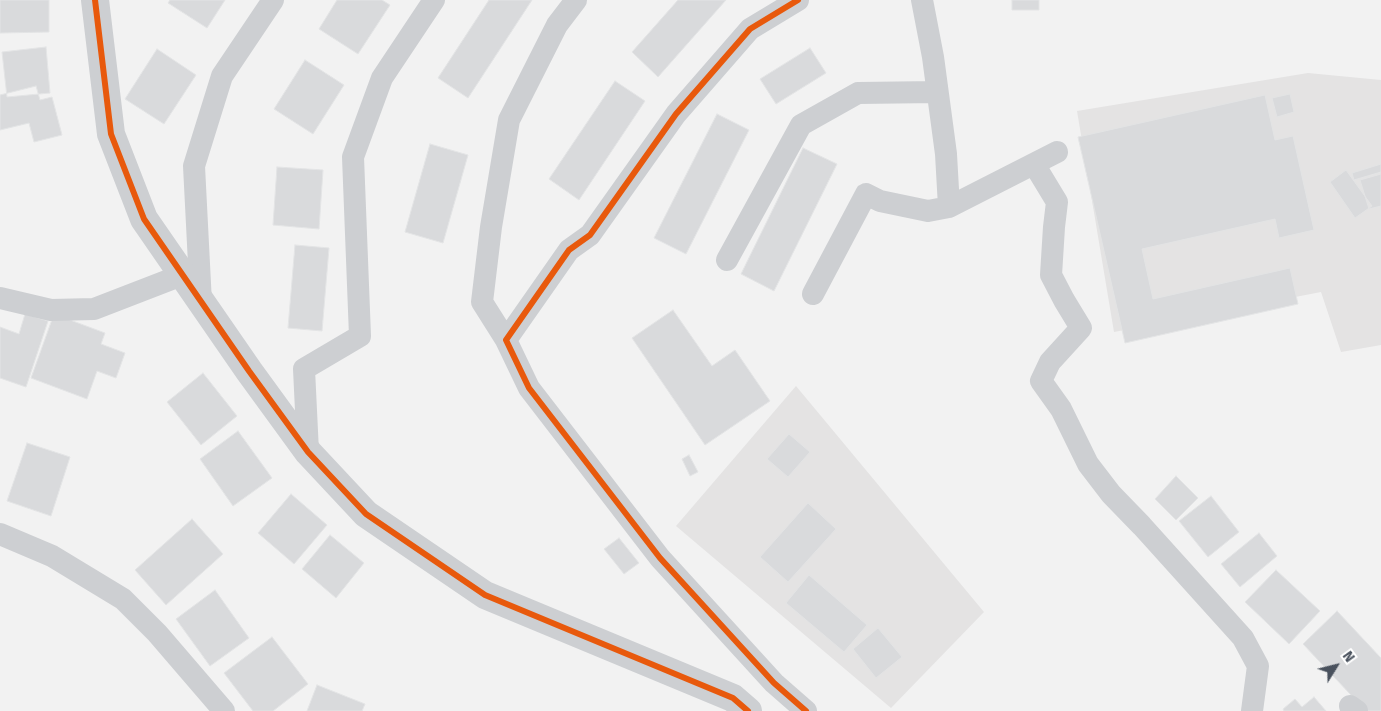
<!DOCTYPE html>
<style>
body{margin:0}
#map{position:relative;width:1381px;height:711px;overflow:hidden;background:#f2f2f2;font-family:"Fira Sans",sans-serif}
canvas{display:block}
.north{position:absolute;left:1311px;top:641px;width:50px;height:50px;-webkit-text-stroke:4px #fff;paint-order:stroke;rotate:54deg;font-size:14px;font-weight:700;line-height:20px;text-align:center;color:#49515d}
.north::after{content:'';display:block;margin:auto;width:18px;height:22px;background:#49515d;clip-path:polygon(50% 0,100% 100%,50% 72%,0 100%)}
</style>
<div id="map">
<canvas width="1381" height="711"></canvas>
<div class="north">N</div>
</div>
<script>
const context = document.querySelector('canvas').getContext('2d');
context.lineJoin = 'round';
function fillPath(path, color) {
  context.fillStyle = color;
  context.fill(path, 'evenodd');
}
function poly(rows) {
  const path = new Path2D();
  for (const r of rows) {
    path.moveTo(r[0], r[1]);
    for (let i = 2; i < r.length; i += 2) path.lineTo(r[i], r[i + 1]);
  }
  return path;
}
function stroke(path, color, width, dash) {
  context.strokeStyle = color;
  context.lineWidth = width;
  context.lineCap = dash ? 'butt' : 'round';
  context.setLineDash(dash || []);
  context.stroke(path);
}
const education = poly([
 [1308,73,1381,80,1381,345,1341,352,1321,292,1114,332,1077,111],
 [796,386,984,612,891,708,676,526]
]);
const building = poly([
 [0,0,49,0,49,32,0,33,0,0],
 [170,0,225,0,207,28,168,3,170,0],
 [337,0,382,0,390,5,358,54,319,29,337,0],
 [489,0,532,0,468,98,438,78,489,0],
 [678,0,726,0,658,77,632,52,678,0],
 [1012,0,1039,0,1039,10,1012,10,1012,0],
 [46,47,50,93,7,97,2,52,46,47],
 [810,48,826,73,776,104,760,79,810,48],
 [157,49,196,75,164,124,125,99,157,49],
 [305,60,344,85,313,134,274,109,305,60],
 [615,81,645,101,579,200,549,179,615,81],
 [36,86,40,100,52,97,62,135,34,142,29,123,0,130,0,95,36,86],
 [1290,94,1294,112,1277,117,1272,98,1290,94],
 [1265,95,1275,140,1293,136,1314,230,1279,238,1275,219,1142,249,1153,299,1290,268,1298,304,1125,343,1078,137,1265,95],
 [717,114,749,130,686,254,654,238,717,114],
 [430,144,468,155,443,243,405,232,430,144],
 [803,148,837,164,774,291,741,274,803,148],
 [1381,164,1381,172,1354,180,1352,173,1381,164],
 [277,167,323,170,319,229,273,225,277,167],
 [1346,170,1372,206,1355,218,1330,182,1346,170],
 [1381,174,1381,206,1369,209,1360,180,1381,174],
 [295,245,329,248,322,331,288,328,295,245],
 [673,310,712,366,735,350,770,401,705,445,632,338,673,310],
 [25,314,48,321,26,387,0,378,0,327,19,334,25,314],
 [54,314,105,333,101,344,125,353,116,378,97,371,87,399,31,378,54,314],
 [203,373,237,416,201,445,167,402,203,373],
 [238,431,272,478,233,506,200,459,238,431],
 [789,434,810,452,788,477,767,459,789,434],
 [27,443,70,457,51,516,7,501,27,443],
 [689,455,698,472,690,476,682,459,689,455],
 [1176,476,1198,498,1176,520,1155,499,1176,476],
 [291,494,327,525,294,564,258,533,291,494],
 [1211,496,1239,532,1208,557,1179,521,1211,496],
 [808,503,836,529,788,582,760,557,808,503],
 [192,519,223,554,166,605,135,570,192,519],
 [1259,533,1277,556,1240,587,1221,564,1259,533],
 [330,535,364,563,336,598,302,569,330,535],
 [619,538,639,563,624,574,604,549,619,538],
 [1276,570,1320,611,1289,644,1245,602,1276,570],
 [809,575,867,625,844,652,786,603,809,575],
 [215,590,249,638,210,666,176,619,215,590],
 [1337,611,1381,658,1381,711,1366,711,1303,644,1337,611],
 [878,628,902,657,876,678,853,649,878,628],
 [272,637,308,684,273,711,253,711,224,673,272,637],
 [317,685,365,704,362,711,307,711,317,685],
 [1314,697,1326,711,1284,711,1283,709,1295,699,1302,707,1314,697]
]);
const minor = poly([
 [798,0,750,29,676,114,590,235,569,250,506,340,529,388,660,558,774,683,806,711],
 [1034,164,1057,202,1054,227,1051,275,1064,300,1081,328,1050,362,1041,381,1061,409,1088,464,1111,494,1142,526,1243,638,1258,666,1252,711],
 [949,207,1057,152],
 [727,260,801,125,858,93,937,92],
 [813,294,866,194,880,201,928,211,949,207,946,154,933,57,922,0],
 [0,298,51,310,94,309,182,275],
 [201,303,194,166,222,76,273,0],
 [506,340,482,302,491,227,509,120,557,25,576,0],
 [308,452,304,369,360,336,353,157,382,78,434,0],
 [0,534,52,556,123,599,157,633,224,711],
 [1350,706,1357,711]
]);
const tertiary = poly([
 [95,0,111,134,144,219,249,371,308,452,366,514,485,595,733,698,748,711]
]);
const cycleway = poly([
 [95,0,111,134,144,219,249,371,308,452,366,514,485,595,733,698,748,711],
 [798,0,750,29,676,114,590,235,569,250,506,340,529,388,660,558,774,683,806,711]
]);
fillPath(education, '#e4e3e3');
fillPath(building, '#d9dadc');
stroke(building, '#e3e4e5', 1);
stroke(minor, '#cdcfd2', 22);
stroke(tertiary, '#cdcfd2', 28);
stroke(cycleway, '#e8590c', 6);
</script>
